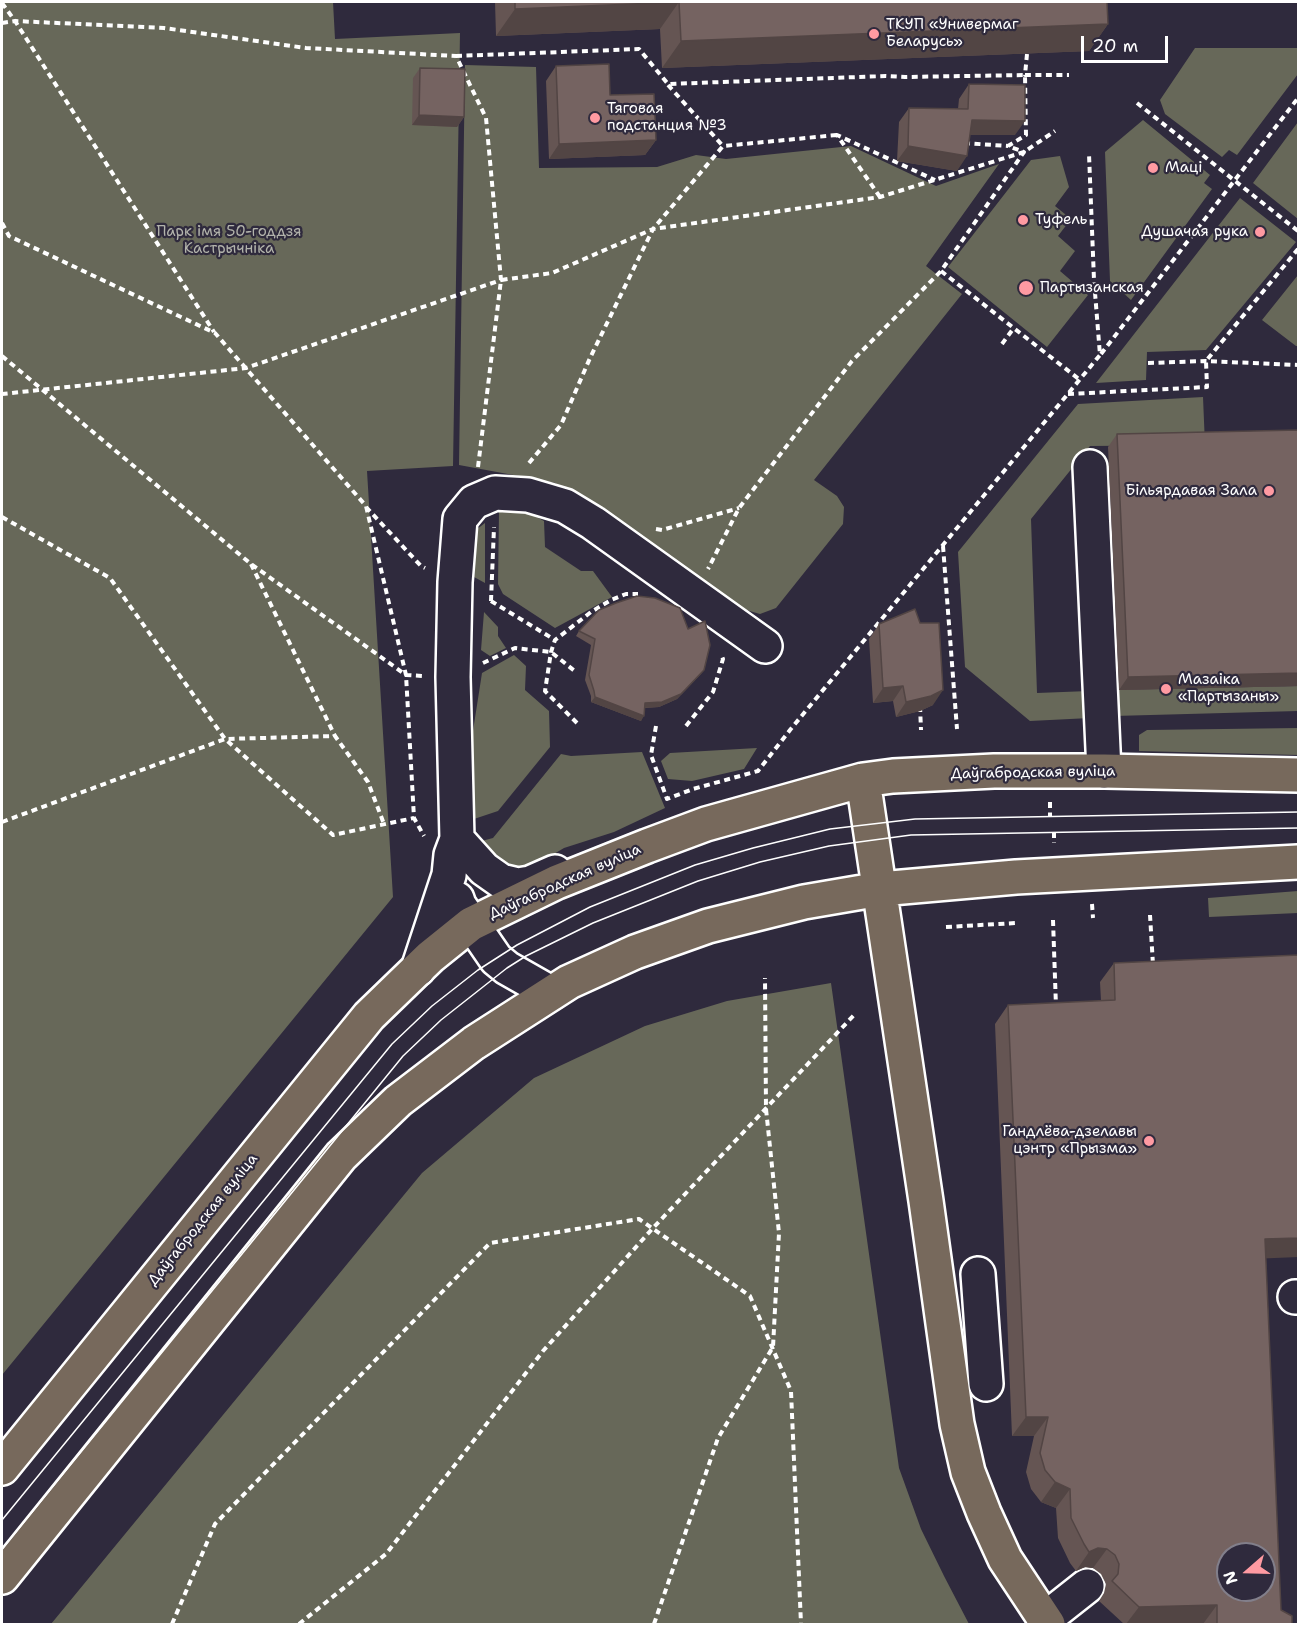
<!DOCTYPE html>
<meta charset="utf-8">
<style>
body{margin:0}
#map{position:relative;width:1300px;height:1626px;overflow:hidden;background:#2f2a3d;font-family:"Shantell Sans",sans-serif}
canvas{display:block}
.frame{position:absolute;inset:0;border:3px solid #fff;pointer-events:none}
.north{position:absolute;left:1216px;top:1542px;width:60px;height:60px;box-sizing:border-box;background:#2f2a3d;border:2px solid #827f8b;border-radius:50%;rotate:250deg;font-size:16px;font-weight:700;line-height:24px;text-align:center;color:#fff}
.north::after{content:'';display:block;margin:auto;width:21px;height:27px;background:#ff9aa2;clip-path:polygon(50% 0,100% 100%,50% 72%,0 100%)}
.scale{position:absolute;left:1081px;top:36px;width:87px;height:27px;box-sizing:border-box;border:3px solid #fff;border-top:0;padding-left:8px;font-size:18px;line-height:21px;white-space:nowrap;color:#fff;-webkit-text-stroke:4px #2f2a3d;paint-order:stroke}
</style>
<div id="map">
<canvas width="1300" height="1626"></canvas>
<div class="frame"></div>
<div class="north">N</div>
<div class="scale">20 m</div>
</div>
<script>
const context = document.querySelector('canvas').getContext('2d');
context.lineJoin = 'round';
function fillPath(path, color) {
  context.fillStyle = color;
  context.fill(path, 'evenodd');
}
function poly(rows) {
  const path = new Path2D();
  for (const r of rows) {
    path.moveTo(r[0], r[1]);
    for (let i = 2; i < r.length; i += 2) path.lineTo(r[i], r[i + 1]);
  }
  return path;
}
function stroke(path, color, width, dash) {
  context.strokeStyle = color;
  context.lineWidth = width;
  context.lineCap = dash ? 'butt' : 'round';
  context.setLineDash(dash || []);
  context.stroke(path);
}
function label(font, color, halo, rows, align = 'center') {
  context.font = font + ' "Shantell Sans",sans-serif';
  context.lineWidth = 4.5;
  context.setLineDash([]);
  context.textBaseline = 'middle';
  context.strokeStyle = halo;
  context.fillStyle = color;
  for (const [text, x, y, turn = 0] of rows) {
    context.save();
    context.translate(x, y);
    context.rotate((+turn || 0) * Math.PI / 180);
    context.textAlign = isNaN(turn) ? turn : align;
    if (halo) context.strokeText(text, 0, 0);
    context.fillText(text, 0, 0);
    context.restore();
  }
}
const green = poly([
 [2,2,333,2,335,39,460,33,453,466,367,471,393,897,2,1375],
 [1195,48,1298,48,1298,74,1237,155,1229,150,1222,157,1165,114,1160,100],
 [465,65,536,67,539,168,657,167,696,155,726,159,851,146,936,186,999,164,926,266,962,294,814,480,837,496,844,507,843,524,776,608,760,614,746,610,555,483,535,479,459,465],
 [1143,120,1210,175,1204,183,1212,189,1131,300,1110,281,1105,152],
 [1298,122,1298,219,1253,183],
 [1060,156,1069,187,1055,206,1071,219,1058,236,1075,251,1060,271,1088,295,1047,347,948,267,1031,160],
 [1240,198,1296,242,1206,350,1147,352,1146,380,1096,383],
 [1298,275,1298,346,1296,346,1262,320],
 [1203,397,1205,445,1090,446,1031,519,1037,693,1089,691,1090,718,1030,721,965,667,958,552,1078,404],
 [518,507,544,521,545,547,581,571,593,571,612,597,555,628,503,594,498,584,499,512],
 [485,523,485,583,474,577,477,529],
 [484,612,498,627,498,636,506,648,490,656,481,650],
 [514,655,526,666,525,690,549,711,550,747,498,811,465,822,463,795,482,673],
 [1298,686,1298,711,1114,716,1113,690],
 [1298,728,1298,755,1139,751,1139,735,1147,730],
 [757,748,744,769,692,781,668,779,661,761,670,753],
 [642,752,665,808,614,832,564,848,532,867,515,870,491,863,470,844,493,838,561,754,571,756],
 [1298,891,1298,913,1209,917,1208,898],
 [831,983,899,1468,921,1529,944,1576,969,1624,51,1624,422,1173,534,1078,645,1026,727,1001]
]);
const path = poly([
 [2,3,15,21,214,332],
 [2,23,15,21,164,28,306,48,456,56,486,118,501,280,246,368,2,394],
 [1027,54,1025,75,1069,75],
 [456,56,639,49,668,84,886,76,905,77,1025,75,1026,135,1008,146,1024,152,941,271,852,361,739,508,708,569],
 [668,85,723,146],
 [1137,103,1298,231],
 [964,143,1008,146],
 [880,197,837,135,935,180],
 [2,223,9,236,215,333,366,506,406,675,414,818,424,836],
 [941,271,1080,380],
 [1002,344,1013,329],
 [1101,354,1298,98],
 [2,356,251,564,406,675,424,676],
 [1148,363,1206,361,1298,365],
 [1068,394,1207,387,1206,361,1298,249],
 [529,463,561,425,590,358,653,229,723,146,837,135],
 [478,467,501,280,552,273,653,229,880,197,1024,152,1055,131],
 [366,507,421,566,425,568],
 [2,517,110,578,225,739,335,736,368,782,384,824],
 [656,529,662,530,739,508],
 [943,546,957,729],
 [251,564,335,736],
 [491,601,494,527],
 [491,601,555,640],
 [483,663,515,648,551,652,576,672],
 [920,706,921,730],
 [577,723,545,691,551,652,555,640,591,612,611,600,626,594,638,594],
 [656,726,651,755,667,799,693,789,758,771,790,730,1100,355,1094,280,1089,154],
 [686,726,713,692,723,659,721,654],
 [1050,802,1050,816],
 [2,822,225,739,333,835,414,818],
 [1054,832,1054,843],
 [1092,904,1093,918],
 [1150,915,1153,965],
 [1053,920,1056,1007],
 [946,927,1016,923],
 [172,1624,215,1524,490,1243,639,1219,750,1296,791,1391,801,1624],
 [299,1624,386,1554,543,1351,653,1228,855,1014],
 [654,1624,718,1438,773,1347,779,1233,766,1109,765,978]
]);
const minor = poly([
 [1090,467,1104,771],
 [457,839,484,869,501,881,518,885,530,883,555,872],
 [457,899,459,905,496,959,507,968,551,993],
 [418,969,449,875,451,855,457,839,453,677,455,582,460,519,474,502,495,493,528,495,565,506,593,523,765,646],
 [978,1274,986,1384],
 [1295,1297,1298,1297],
 [1044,1620,1087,1586]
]);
const major = poly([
 [863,780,926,1201,957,1424,968,1472,984,1513,1005,1559,1048,1624],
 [2,1468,369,1016,430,957,471,924,557,882,647,846,706,824,863,780,893,776,994,771,1104,771,1298,775],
 [2,1577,341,1156,398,1101,474,1043,569,982,635,952,708,926,804,902,880,889,1016,877,1298,862]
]);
const tram = poly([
 [2,1520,392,1044,432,1006,478,970,517,945,590,907,695,865,753,848,830,829,915,819,1298,812],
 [2,1549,403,1056,441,1020,507,968,526,956,593,923,698,881,760,862,829,846,911,835,1298,828]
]);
const wall = poly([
 [495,2,1107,2,1108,24,1089,51,662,68,660,29,496,36],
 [556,66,610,95,656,140,645,155,549,159,546,81],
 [420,68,464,117,457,127,412,125,413,78],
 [969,84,1015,135,970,135,957,171,897,161,899,122,909,108,958,109,959,99],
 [1117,434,1299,686,1119,690,1108,447],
 [879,624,933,705,920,711,896,717,893,701,873,703,869,639],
 [579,631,704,670,700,675,677,699,659,707,645,708,641,721,591,702,591,696,585,680,591,645,576,636],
 [1114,963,1266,1258,1281,1610,1292,1624,1124,1624,1099,1601,1104,1593,1106,1584,1101,1574,1093,1568,1085,1567,1076,1571,1070,1563,1058,1538,1056,1508,1041,1502,1031,1489,1026,1472,1034,1436,1012,1436,995,1024,1008,1005,1101,1001,1100,982]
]);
const shadedWall = poly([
 [679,2,660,29,496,36,515,9],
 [1108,24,1089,51,662,68,681,41],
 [419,115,464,117,457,127,412,125],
 [972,120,1025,121,1015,135,962,135],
 [656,140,645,155,549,159,559,144],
 [908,146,967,156,957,171,897,161],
 [704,670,700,675,677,699,659,707,641,708,645,703],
 [1299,673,1299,686,1119,690,1128,677],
 [903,686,893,701,873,703,883,688],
 [943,690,933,705,920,711,896,717,906,702],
 [595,697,644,716,641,721,591,702],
 [1299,1238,1299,1257,1251,1259,1265,1239],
 [1026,1417,1048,1417,1034,1436,1012,1436],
 [1055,1482,1070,1489,1056,1508,1041,1502],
 [1098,1548,1107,1549,1093,1568,1085,1567,1076,1571,1089,1552],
 [1217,1605,1203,1624,1126,1624,1139,1607]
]);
const building = poly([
 [515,2,1107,2,1108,24,681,41,679,2,515,9,515,2],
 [609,64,610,95,654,94,656,140,559,144,556,66,609,64],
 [420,68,465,69,464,117,419,115,420,68],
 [969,84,1025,85,1025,121,972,120,967,156,908,146,909,108,968,109,969,84],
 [1299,430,1299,673,1128,677,1117,434,1299,430],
 [637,596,655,598,680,608,688,629,705,621,710,645,704,670,681,694,662,702,645,703,644,716,595,697,594,691,589,675,595,639,579,631,599,610,616,603,637,596],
 [915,609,920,623,939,623,943,690,931,696,906,702,903,686,883,688,879,624,915,609],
 [1299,955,1299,1238,1265,1239,1281,1610,1292,1616,1292,1624,1217,1624,1217,1605,1139,1607,1112,1581,1118,1574,1119,1564,1115,1555,1107,1549,1098,1548,1089,1552,1084,1544,1071,1518,1070,1489,1055,1482,1045,1470,1040,1453,1048,1417,1026,1417,1008,1005,1115,1000,1114,963,1299,955],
 [1228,1554,1264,1554,1264,1590,1228,1590,1228,1554]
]);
const markers = [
 [874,34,6,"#ff9aa2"],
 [595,118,6,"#ff9aa2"],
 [1153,168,6,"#ff9aa2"],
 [1023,220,6,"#ff9aa2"],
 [1260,232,6,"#ff9aa2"],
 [1026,288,8,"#ff9aa2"],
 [1269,491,6,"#ff9aa2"],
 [1166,689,6,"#ff9aa2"],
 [1149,1141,6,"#ff9aa2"]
];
const poiNames = [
 ["ТКУП «Универмаг",886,25],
 ["Беларусь»",886,42],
 ["Тяговая",607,109],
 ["подстанция №3",607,126],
 ["Маці",1165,168],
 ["Туфель",1035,220],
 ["Душачая рука",1248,232,"right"],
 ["Партызанская",1040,288],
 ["Більярдавая Зала",1257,491,"right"],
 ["Мазаіка",1178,680],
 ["«Партызаны»",1178,697],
 ["Гандлёва-дзелавы",1137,1132,"right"],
 ["цэнтр «Прызма»",1137,1149,"right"]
];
const parkNames = [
 ["Парк імя 50-годдзя",229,232],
 ["Кастрычніка",229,249]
];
const streetNames = [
 ["Даўгабродская вуліца",1033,773,-1],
 ["Даўгабродская вуліца",565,882,-24],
 ["Даўгабродская вуліца",203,1220,-51]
];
fillPath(green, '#676859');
stroke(minor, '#fff', 38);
stroke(major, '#fff', 38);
stroke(path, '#fff', 4, [6, 4.5]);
stroke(minor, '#2f2a3d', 33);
stroke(major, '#77695c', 33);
stroke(tram, '#fff', 1.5);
fillPath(wall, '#655553');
fillPath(shadedWall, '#524544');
fillPath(building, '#756361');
stroke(building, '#524544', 1.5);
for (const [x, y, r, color] of markers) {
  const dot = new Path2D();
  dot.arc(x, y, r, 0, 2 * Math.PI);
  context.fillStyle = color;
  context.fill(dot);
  stroke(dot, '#2f2a3d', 2);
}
label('15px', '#fff', '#2f2a3d', poiNames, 'left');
label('15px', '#b3b4ac', '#2f2a3d', parkNames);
label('15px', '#fff', '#2f2a3d', streetNames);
</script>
